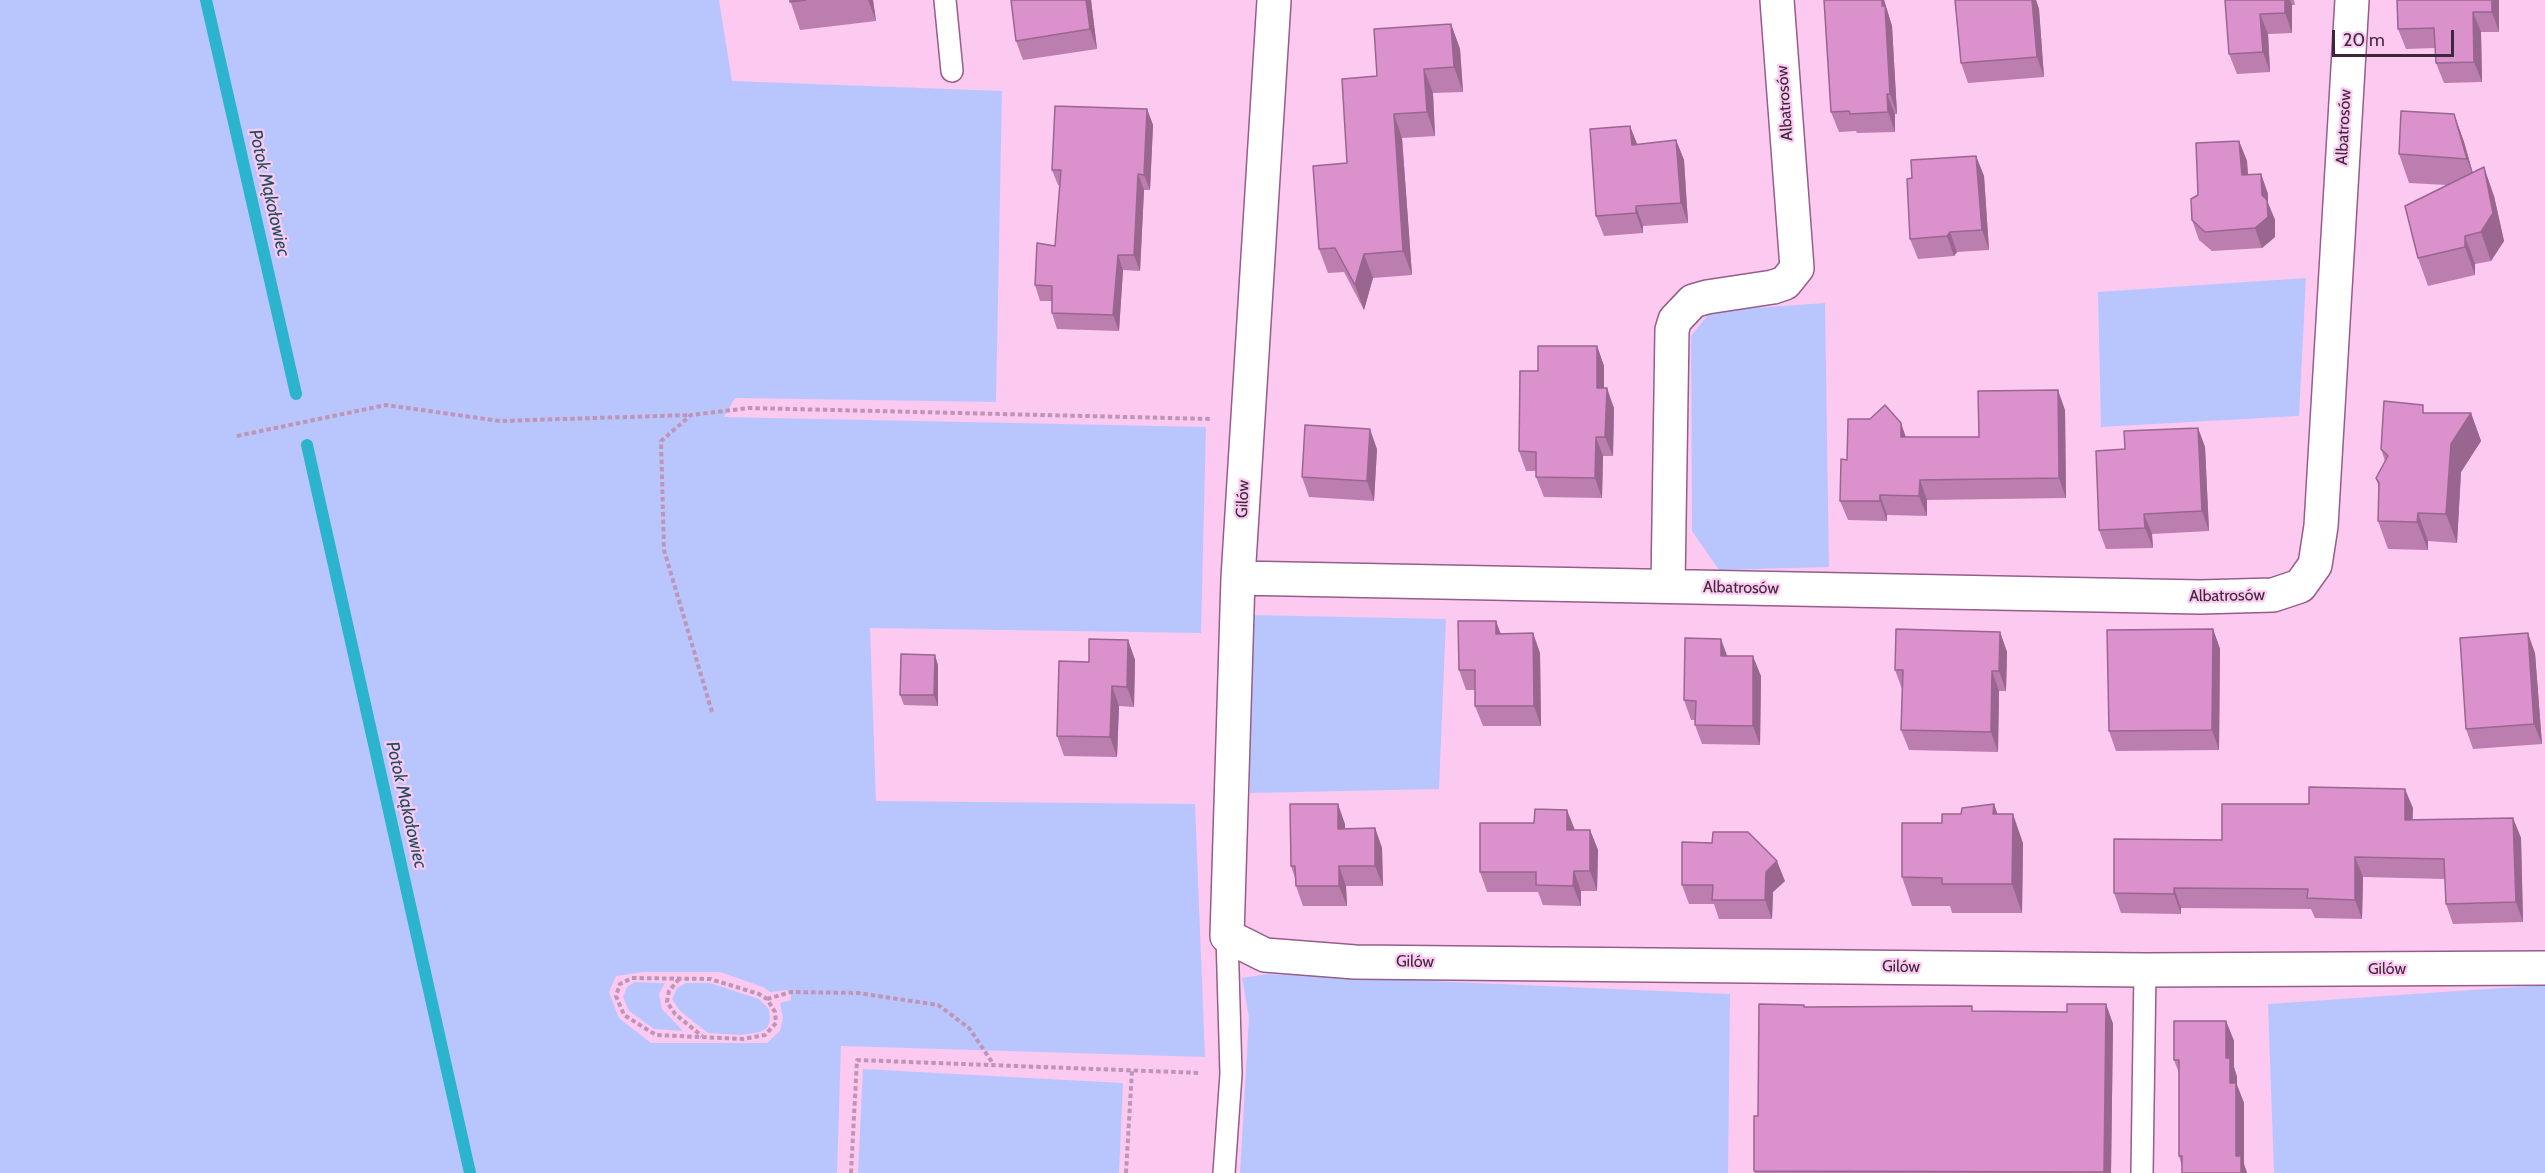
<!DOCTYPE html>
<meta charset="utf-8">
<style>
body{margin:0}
#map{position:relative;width:2545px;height:1173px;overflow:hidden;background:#fccaf1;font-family:Cabin,sans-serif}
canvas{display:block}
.scale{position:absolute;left:2332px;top:30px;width:122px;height:27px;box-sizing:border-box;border:3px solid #3f273a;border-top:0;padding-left:8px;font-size:18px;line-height:21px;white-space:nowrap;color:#3f273a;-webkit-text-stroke:4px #fccaf1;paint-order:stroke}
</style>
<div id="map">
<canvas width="2545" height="1173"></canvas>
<div class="scale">20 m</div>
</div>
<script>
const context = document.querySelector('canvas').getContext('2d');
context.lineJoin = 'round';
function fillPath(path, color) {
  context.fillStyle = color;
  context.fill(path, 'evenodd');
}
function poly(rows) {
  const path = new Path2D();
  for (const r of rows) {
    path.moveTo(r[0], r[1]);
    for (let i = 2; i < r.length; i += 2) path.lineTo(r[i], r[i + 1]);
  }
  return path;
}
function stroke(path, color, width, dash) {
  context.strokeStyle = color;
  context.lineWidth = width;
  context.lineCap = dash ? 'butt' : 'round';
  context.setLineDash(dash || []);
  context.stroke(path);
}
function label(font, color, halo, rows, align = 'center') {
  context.font = font + ' Cabin,sans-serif';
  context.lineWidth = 4.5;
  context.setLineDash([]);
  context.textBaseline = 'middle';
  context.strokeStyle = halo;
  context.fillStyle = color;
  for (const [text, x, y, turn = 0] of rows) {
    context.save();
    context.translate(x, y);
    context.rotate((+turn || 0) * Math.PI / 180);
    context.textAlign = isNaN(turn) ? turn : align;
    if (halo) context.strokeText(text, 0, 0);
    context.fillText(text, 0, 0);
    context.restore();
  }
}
const green = poly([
 [0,0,719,0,732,81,1002,91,996,402,735,398,724,417,1206,427,1201,633,870,628,876,801,1195,804,1205,1057,841,1046,837,1173,0,1173],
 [643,972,720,972,763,987,770,992,790,990,791,1000,780,1003,783,1018,780,1031,767,1043,651,1043,619,1018,609,992,616,976],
 [2306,278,2299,416,2101,427,2098,292],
 [1825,303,1829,567,1719,570,1692,531,1691,336,1711,311],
 [1250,615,1446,619,1439,789,1250,793],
 [1268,974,1730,994,1728,1173,1240,1173,1249,1018,1242,978],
 [635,982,665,983,659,994,662,1009,683,1031,654,1029,629,1011,623,997,627,987],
 [686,983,710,983,759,999,769,1009,770,1020,767,1028,760,1032,742,1035,708,1033,680,1011,672,999,677,988],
 [2545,985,2545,1173,2274,1173,2268,1004],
 [863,1069,1123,1083,1119,1173,858,1173]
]);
const stream = poly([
 [206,0,296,394],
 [307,445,470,1173]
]);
const path = poly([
 [237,436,386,405,500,421,690,415],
 [712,712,664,550,661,441,691,415,749,408,1211,419],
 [632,978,710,979,759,994,767,999,775,1012,776,1023,765,1035,743,1039,656,1035,624,1015,616,996,620,984,632,978],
 [679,979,669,991,667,1002,675,1014,702,1036],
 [767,999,791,992,858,993,938,1005,969,1028,994,1065],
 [851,1173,857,1060,1201,1073],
 [1126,1173,1132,1070]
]);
const service = poly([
 [945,0,952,71],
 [1224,1173,1231,1074,1227,936],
 [2142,1173,2145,970]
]);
const minor = poly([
 [1274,0,1238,578,1227,936,1265,955,1355,962,2145,970,2545,968],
 [1238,578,2200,597,2273,595,2300,586,2315,565,2321,526,2352,0],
 [1668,586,1672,330,1675,320,1693,301,1707,297,1773,287,1785,283,1797,268,1777,0]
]);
const wall = poly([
 [790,0,873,0,876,21,800,30],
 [1011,0,1091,0,1097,49,1023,60,1016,41],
 [1824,0,1884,0,1892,26,1897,114,1895,114,1895,132,1857,133,1856,131,1839,132,1831,112],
 [1955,0,2036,0,2039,9,2044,77,1968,83,1961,63],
 [2225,0,2294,0,2295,5,2292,5,2292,33,2268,34,2270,72,2237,74,2229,54],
 [2397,0,2499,0,2499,32,2481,32,2482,82,2444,83,2436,63,2435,48,2406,49,2398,29],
 [1451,24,1460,49,1463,92,1433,93,1435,136,1402,138,1412,275,1373,278,1364,310,1344,272,1328,273,1319,249,1347,163,1377,76],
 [1147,109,1153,125,1150,190,1144,190,1140,271,1123,270,1119,331,1057,329,1052,313,1052,301,1040,301,1035,285,1055,246,1060,186,1058,185,1052,170],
 [2454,114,2464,142,2473,173,2494,196,2504,241,2491,261,2475,264,2475,275,2428,286,2418,258,2447,185,2409,183,2399,154],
 [1676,140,1684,160,1688,223,1643,226,1643,233,1604,236,1596,216,1637,145],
 [2239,141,2247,161,2248,174,2261,174,2268,194,2268,203,2275,220,2275,237,2262,248,2212,251,2199,240,2192,220,2198,195],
 [1976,156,1984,176,1989,250,1957,252,1954,256,1918,259,1910,239,1912,178],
 [1597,346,1604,366,1604,388,1614,408,1613,456,1603,456,1602,498,1544,497,1536,477,1536,471,1526,471,1519,451,1538,371],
 [2065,410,2066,498,1927,500,1927,516,1887,515,1887,521,1848,520,1840,501,1847,460,1906,437,1979,437],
 [2426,413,2471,413,2481,441,2461,472,2457,543,2428,541,2428,550,2388,549,2378,521,2379,487,2376,478,2385,461,2381,449],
 [2198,428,2205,447,2209,531,2152,534,2153,548,2106,549,2099,530,2125,449],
 [1377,449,1374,501,1309,497,1302,477],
 [1496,621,1500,634,1533,633,1540,653,1541,726,1483,726,1475,706,1475,690,1466,690,1459,670],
 [2213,629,2220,649,2219,750,2116,751,2109,731],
 [2000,632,2007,652,2006,691,1999,691,1998,752,1909,750,1901,730,1902,689,1895,670],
 [1128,640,1135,660,1134,707,1119,706,1117,757,1064,756,1057,736,1089,662],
 [2535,653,2542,744,2473,749,2466,729],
 [1728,656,1761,676,1760,745,1702,744,1695,725,1695,720,1691,720,1684,700],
 [938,665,938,706,904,705,900,695],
 [2413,808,2412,820,2513,818,2521,838,2523,922,2453,924,2446,904,2445,879,2363,877,2362,919,2315,918,2311,909,2181,908,2181,914,2121,913,2114,893,2222,840],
 [1998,814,2023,843,2022,913,1952,913,1950,906,1912,906,1902,877,1942,823],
 [1345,824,1345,829,1375,828,1382,848,1383,886,1346,886,1347,906,1303,906,1296,886,1295,878,1291,866],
 [1575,830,1590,830,1598,850,1597,891,1581,891,1581,906,1543,905,1538,892,1487,892,1480,872],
 [1785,881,1773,892,1772,919,1719,919,1714,904,1689,904,1682,885],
 [2106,1004,2113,1024,2111,1173,1755,1173,1754,1171,1758,1116,1805,1007,1974,1011,2067,1012],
 [2226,1021,2234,1041,2234,1067,2237,1077,2237,1085,2244,1103,2244,1164,2247,1173,2182,1173,2182,1166,2179,1156,2179,1073,2174,1060]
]);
const shadedWall = poly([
 [868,0,873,0,876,21],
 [1086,0,1091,0,1097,49,1090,29],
 [1882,0,1884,0,1892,26,1897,114,1890,94],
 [2032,0,2036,0,2039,9,2044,77,2037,57],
 [2285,0,2290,0,2292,5,2292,33,2285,13],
 [2492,0,2499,0,2499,32,2492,12],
 [2473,12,2481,32,2482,82,2474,62],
 [2260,14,2268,34,2270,72,2263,52],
 [1451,24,1460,49,1463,92,1454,67],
 [1424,69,1433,93,1435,136,1427,112],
 [1887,94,1895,114,1895,132,1888,112],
 [1147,109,1153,125,1150,190,1144,175],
 [1394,114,1402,138,1412,275,1403,251],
 [2454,114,2464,142,2477,188,2467,159],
 [1630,126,1638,146,1632,145],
 [1676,140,1684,160,1688,223,1681,203],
 [2239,141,2247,161,2249,194,2242,175],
 [1976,156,1984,176,1989,250,1982,230],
 [2484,167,2494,196,2504,241,2491,261,2481,232],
 [1138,174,1144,190,1140,271,1134,255],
 [2261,174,2268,194,2268,203,2275,220,2275,237,2262,248,2255,228,2262,195],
 [1636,206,1643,226,1643,233,1636,213],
 [1950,232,1957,252,1954,256,1947,236],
 [2465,236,2475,264,2475,275,2465,247],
 [1364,254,1373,278,1364,310,1355,285],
 [1118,255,1123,270,1119,331,1113,315],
 [1597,346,1604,366,1604,408,1597,388],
 [1607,388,1614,408,1613,456,1605,437],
 [2058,390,2065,410,2066,498,2059,478],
 [2471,413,2481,441,2461,472,2457,543,2446,514,2451,444],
 [1901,423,1908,443,1901,437],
 [2198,428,2205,447,2209,531,2202,511],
 [1370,429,1377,449,1374,501,1367,481],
 [1596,437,1603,456,1602,498,1595,478],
 [1920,480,1927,500,1927,516,1919,496],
 [1880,495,1887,515,1887,521,1880,501],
 [2418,513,2428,541,2428,550,2417,522],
 [2144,514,2152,534,2153,548,2145,528],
 [1496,621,1503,640,1496,634],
 [2213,629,2220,649,2219,750,2212,730],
 [2000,632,2007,652,2006,691,1999,671],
 [1533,633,1540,653,1541,726,1534,706],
 [2528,633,2535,653,2542,744,2534,724],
 [1721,639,1728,658,1721,656],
 [1128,640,1135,660,1134,707,1127,687],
 [935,655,938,665,938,706,934,695],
 [1753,656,1761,676,1760,745,1753,726],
 [1992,671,1999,691,1998,752,1991,732],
 [1112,686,1119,706,1117,757,1110,737],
 [2405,789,2413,808,2412,840,2405,820],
 [1338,804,1345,824,1345,848,1338,829],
 [1994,804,2004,832,1993,814],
 [1567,810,1575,830,1567,830],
 [2013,814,2023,843,2022,913,2012,884],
 [2513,818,2521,838,2523,922,2516,902],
 [1375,828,1382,848,1383,886,1375,866],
 [1590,830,1598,850,1597,891,1590,871],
 [2355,857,2363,877,2362,919,2355,900],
 [1777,861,1785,881,1773,892,1772,919,1765,900,1766,872],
 [1339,866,1346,886,1347,906,1339,886],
 [1574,871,1581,891,1581,906,1573,886],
 [2174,888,2181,908,2181,914,2174,894],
 [2106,1004,2113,1024,2111,1173,2104,1173,2104,1172],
 [2226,1021,2234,1041,2234,1067,2237,1077,2237,1085,2244,1103,2244,1164,2247,1173,2241,1173,2236,1156,2226,1058]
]);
const building = poly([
 [790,0,806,0,790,2,790,0],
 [1011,0,1086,0,1090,29,1016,41,1011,0],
 [1824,0,1882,0,1882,6,1885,6,1890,94,1887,94,1888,112,1850,114,1849,111,1831,112,1824,0],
 [1955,0,2032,0,2037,57,1961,63,1955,0],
 [2225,0,2285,0,2285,13,2260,14,2263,52,2229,54,2225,0],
 [2397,0,2492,0,2492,12,2473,12,2474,62,2436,63,2434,28,2398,29,2397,0],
 [1451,24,1454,67,1424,69,1427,112,1394,114,1403,251,1364,254,1355,285,1335,248,1319,249,1313,166,1347,163,1342,79,1377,76,1374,29,1451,24],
 [1055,106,1147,109,1144,175,1138,174,1134,255,1118,255,1113,315,1052,313,1052,286,1035,285,1037,243,1055,246,1061,170,1052,170,1055,106],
 [2401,111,2454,114,2467,159,2399,154,2401,111],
 [1630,126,1632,145,1676,140,1681,203,1636,206,1636,213,1596,216,1590,129,1630,126],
 [2239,141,2242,175,2261,174,2262,195,2267,200,2268,217,2255,228,2205,232,2192,220,2191,199,2198,195,2196,143,2239,141],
 [1976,156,1982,230,1950,232,1947,236,1910,239,1907,179,1912,178,1911,160,1976,156],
 [2484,167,2493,213,2481,232,2465,236,2465,247,2418,258,2405,206,2484,167],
 [1538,346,1597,346,1597,388,1607,388,1605,437,1596,437,1595,478,1536,477,1536,452,1519,451,1520,371,1538,371,1538,346],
 [2058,390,2059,478,1920,480,1919,496,1880,495,1880,501,1840,501,1841,459,1847,460,1848,419,1870,419,1885,405,1901,423,1901,437,1979,437,1978,391,2058,390],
 [2384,401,2423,405,2423,413,2471,413,2451,444,2446,514,2418,513,2417,522,2378,521,2379,483,2376,478,2388,456,2381,449,2384,401],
 [1305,425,1370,429,1367,481,1302,477,1305,425],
 [2198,428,2202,511,2144,514,2145,528,2099,530,2096,451,2125,449,2124,431,2198,428],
 [1458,621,1496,621,1496,634,1533,633,1534,706,1475,706,1475,670,1459,670,1458,621],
 [1896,629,2000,632,1999,671,1992,671,1991,732,1901,730,1903,670,1895,670,1896,629],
 [2213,629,2212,730,2109,731,2107,630,2213,629],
 [2528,633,2534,724,2466,729,2460,638,2528,633],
 [1685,638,1721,639,1721,656,1753,656,1753,726,1695,725,1696,701,1684,700,1685,638],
 [1089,639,1128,640,1127,687,1112,686,1110,737,1057,736,1059,661,1089,662,1089,639],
 [901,654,935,655,934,695,900,695,901,654],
 [2309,787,2405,789,2405,820,2513,818,2516,902,2446,904,2444,859,2355,857,2355,900,2307,898,2308,889,2174,888,2174,894,2114,893,2114,839,2222,840,2222,804,2309,804,2309,787],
 [1290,804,1338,804,1338,829,1375,828,1375,866,1339,866,1339,886,1296,886,1295,866,1291,866,1290,804],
 [1994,804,1993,814,2013,814,2012,884,1942,884,1942,878,1902,877,1902,823,1942,823,1942,814,1961,814,1962,808,1994,804],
 [1535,809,1567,810,1567,830,1590,830,1590,871,1574,871,1573,886,1536,885,1536,872,1480,872,1480,823,1534,823,1535,809],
 [1713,832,1748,832,1777,861,1766,872,1765,900,1712,900,1713,885,1682,885,1682,842,1712,843,1713,832],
 [1759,1004,1804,1005,1804,1007,1972,1006,1972,1011,2067,1012,2067,1004,2106,1004,2104,1172,1754,1171,1754,1116,1758,1116,1759,1004],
 [2174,1021,2226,1021,2226,1058,2230,1058,2230,1083,2236,1083,2236,1156,2241,1156,2241,1173,2182,1173,2182,1156,2179,1156,2179,1060,2174,1060,2174,1021]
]);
const streetNames = [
 ["Albatrosów",1785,103,-94],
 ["Albatrosów",2344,127,-87],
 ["Gilów",1243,499,-87],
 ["Albatrosów",1741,588,1],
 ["Albatrosów",2227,596,-1],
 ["Gilów",1415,962,1],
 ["Gilów",1901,967,1],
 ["Gilów",2387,969]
];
const waterNames = [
 ["Potok Mąkołowiec",269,193,77],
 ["Potok Mąkołowiec",406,805,77]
];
fillPath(green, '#b9c6fe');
stroke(stream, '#2cb4ce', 12);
stroke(service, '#955d8a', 24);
stroke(minor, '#955d8a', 36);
stroke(path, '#bf95b6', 4, [4.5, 3]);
stroke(service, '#fff', 21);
stroke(minor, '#fff', 33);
fillPath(wall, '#bc7daf');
fillPath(shadedWall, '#99668f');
fillPath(building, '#db91cc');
stroke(building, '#99668f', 1.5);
label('16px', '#3f273a', '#fccaf1', streetNames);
label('italic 18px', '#1a505b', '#fccaf1', waterNames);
</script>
